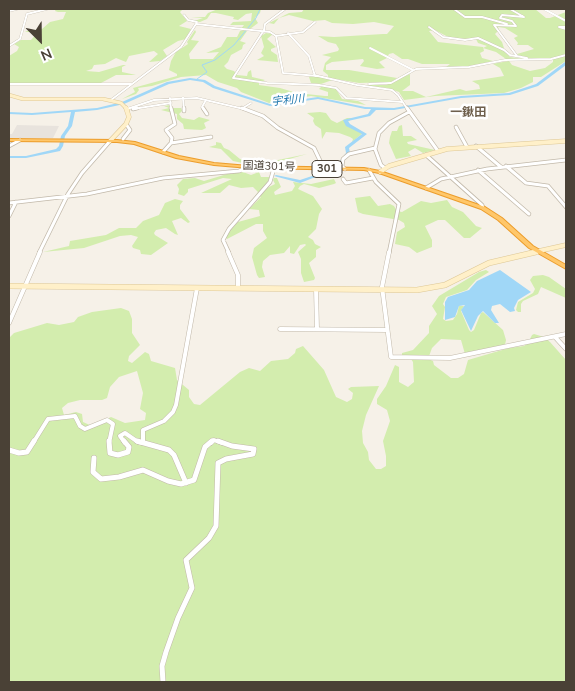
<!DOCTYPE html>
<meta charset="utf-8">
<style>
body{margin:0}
#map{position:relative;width:575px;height:691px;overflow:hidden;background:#f6f1e8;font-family:"Nunito Sans",sans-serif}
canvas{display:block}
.frame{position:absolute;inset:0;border:10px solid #4a4136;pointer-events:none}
.north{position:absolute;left:15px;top:15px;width:50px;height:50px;-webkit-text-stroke:4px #fff;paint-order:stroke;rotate:157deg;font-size:14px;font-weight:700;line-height:20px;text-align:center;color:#4a4136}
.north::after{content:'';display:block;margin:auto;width:18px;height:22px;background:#4a4136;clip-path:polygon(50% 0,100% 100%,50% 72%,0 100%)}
</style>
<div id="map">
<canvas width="575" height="691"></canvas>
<div class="frame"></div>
<div class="north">N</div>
</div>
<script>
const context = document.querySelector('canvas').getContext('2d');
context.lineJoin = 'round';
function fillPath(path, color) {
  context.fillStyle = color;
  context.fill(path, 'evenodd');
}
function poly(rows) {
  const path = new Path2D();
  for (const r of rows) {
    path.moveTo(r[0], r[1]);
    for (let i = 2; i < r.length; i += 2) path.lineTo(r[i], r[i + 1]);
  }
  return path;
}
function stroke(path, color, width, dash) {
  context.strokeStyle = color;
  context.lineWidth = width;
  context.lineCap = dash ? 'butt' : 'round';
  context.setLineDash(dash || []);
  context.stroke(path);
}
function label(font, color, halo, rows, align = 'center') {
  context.font = font + ' "Nunito Sans","Noto Sans JP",sans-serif';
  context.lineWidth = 5;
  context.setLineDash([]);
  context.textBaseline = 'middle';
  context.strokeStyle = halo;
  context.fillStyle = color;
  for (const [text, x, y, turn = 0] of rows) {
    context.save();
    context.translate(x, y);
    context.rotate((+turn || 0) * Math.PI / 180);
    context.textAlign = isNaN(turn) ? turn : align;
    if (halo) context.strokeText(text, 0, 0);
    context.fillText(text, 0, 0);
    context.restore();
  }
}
const industrial = poly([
 [17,125,59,126,53,138,9,138,9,134,12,134]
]);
const green = poly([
 [56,9,183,9,180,12,187,21,179,26,191,29,186,39,178,41,163,50,167,56,160,61,149,62,158,54,154,51,129,56,126,62,116,58,105,64,94,65,92,69,86,71,99,72,123,65,126,65,122,67,122,72,136,75,116,75,101,83,9,83,9,56,17,51,19,47,14,44,21,40,31,40,38,32,25,32,27,31,42,29,50,22,63,19,66,12,58,12,55,11],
 [218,9,261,9,260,13,255,18,258,23,250,29,241,29,244,25,230,25,233,22,251,21,252,13,246,14,238,20,233,19,234,17,216,13,211,13,207,19,200,22,194,21,203,18,191,17,205,17,208,13],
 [304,9,535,9,546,18,550,18,566,12,566,61,541,77,533,77,533,82,521,88,504,93,435,96,404,100,399,92,387,88,361,85,386,85,410,74,410,85,402,91,413,91,426,97,460,89,466,91,480,89,479,85,472,81,504,76,500,68,493,64,497,63,509,61,512,65,530,71,545,68,553,62,553,60,550,58,532,59,518,55,517,54,534,49,528,45,517,45,518,43,514,38,518,36,505,28,498,27,499,30,495,34,502,42,504,48,502,49,510,57,526,59,506,59,496,52,483,48,487,46,478,43,476,39,466,41,448,37,435,30,429,31,438,42,483,47,484,51,480,53,482,58,493,61,466,67,446,67,450,64,422,64,408,59,402,59,393,53,389,54,387,58,379,62,385,68,377,69,360,66,364,61,363,59,332,62,326,65,326,70,349,70,397,78,391,82,359,83,335,79,321,84,311,83,309,77,311,76,328,77,328,75,323,71,325,63,331,57,322,55,338,51,339,49,336,44,328,42,318,36,334,37,383,34,387,34,394,26,374,22,353,24,332,23,325,20,313,21,289,15,279,18,274,24,269,23,289,13,302,12],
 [195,30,196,32,191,40,199,41,189,54,190,59,213,59,219,52,206,53,221,47,227,37,237,37,240,31,244,30,247,31,240,41,246,43,243,45,242,49,231,55,228,62,224,66,227,69,234,71,237,75,247,76,248,72,251,70,252,77,265,80,259,83,259,85,280,88,297,93,325,96,328,96,328,92,319,89,322,86,327,87,336,89,342,99,358,101,366,105,311,96,269,103,241,92,237,88,218,82,206,75,181,77,152,86,138,88,139,90,136,94,122,99,135,92,133,88,177,76,177,74,169,70,171,61,176,52,188,44,187,42],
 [266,33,273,34,267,39,276,47,271,49,271,51,277,55,278,62,257,60,264,56,261,53,264,47,261,36],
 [170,105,171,108,181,108,182,111,179,114,182,118,194,120,199,117,210,120,204,123,206,128,202,130,184,129,183,124,177,119,177,114,161,110,169,108,164,106],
 [320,112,326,113,331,120,337,123,347,118,353,118,346,123,363,133,352,142,353,139,350,137,339,133,326,132,322,139,321,129,315,125,313,121,314,118,307,113],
 [402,125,403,136,411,136,417,140,407,142,408,144,435,150,423,153,415,148,408,152,411,156,396,159,389,143,390,137,392,131,397,131,399,126],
 [216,142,221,143,224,148,229,150,240,159,246,160,273,161,307,154,275,163,252,165,233,161,221,149,209,147,216,145],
 [243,172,251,175,259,172,261,177,270,177,265,187,267,188,275,184,273,180,274,178,277,178,281,187,274,192,275,195,292,191,295,186,293,182,311,184,334,179,336,183,334,184,319,188,304,184,300,186,298,189,313,196,322,209,319,214,316,229,308,237,313,240,315,244,321,247,316,250,316,257,309,263,315,278,314,280,304,282,301,273,301,259,298,252,306,245,305,244,300,245,294,254,290,253,290,246,284,253,270,255,263,261,262,267,265,277,259,278,257,275,252,257,254,248,267,238,263,231,263,224,256,224,227,239,225,236,238,222,260,216,259,210,249,209,261,197,258,196,253,199,258,192,253,187,241,188,229,185,220,193,201,193,232,179,223,178,188,189,188,192,184,196,178,194,179,189,177,185,183,179,195,178,204,181,227,174],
 [370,196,378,206,390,204,394,206,397,211,402,212,421,201,431,203,447,200,452,207,463,212,476,226,482,228,470,238,464,238,445,220,438,220,425,226,432,240,432,247,417,253,409,247,395,244,397,232,405,227,404,223,399,220,363,214,358,212,355,198],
 [175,199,183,201,180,205,180,209,190,222,188,223,181,218,172,221,178,235,175,234,166,228,156,230,154,233,155,235,168,243,151,255,141,254,140,250,133,248,132,246,138,237,131,235,120,236,84,248,43,252,69,246,70,241,106,235,119,228,136,228,143,221,159,215,165,203],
 [486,270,489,272,476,280,467,290,446,297,443,304,445,307,443,319,446,321,453,320,457,314,459,306,464,306,461,311,469,330,471,332,474,330,481,313,483,312,503,330,506,340,505,345,465,354,461,340,441,339,432,348,428,359,433,361,434,365,451,378,458,378,464,374,468,360,509,348,524,346,528,343,532,335,534,334,544,337,550,342,566,360,566,682,9,682,9,338,14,333,47,323,59,325,74,322,78,317,92,312,121,308,129,311,132,319,132,333,140,345,129,356,128,361,132,363,145,352,149,354,151,361,175,368,177,380,189,390,189,397,194,404,200,405,240,372,249,368,260,371,271,361,288,359,295,353,296,349,303,346,324,370,336,397,347,402,352,399,353,393,348,389,351,387,379,386,366,415,362,431,363,443,368,452,369,460,376,469,381,469,386,466,386,456,383,441,390,421,387,410,377,404,377,399,386,386,395,365,399,367,399,382,408,387,414,382,413,362,409,356,402,356,402,353,413,350,429,333,429,326,437,314,432,306,439,296,479,272],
 [137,371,143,393,140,409,146,413,145,420,125,423,111,417,92,426,83,422,82,414,76,412,64,415,62,408,68,403,80,400,102,400,107,398,110,387,119,377],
 [543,275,549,277,566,289,566,298,541,287,538,294,523,301,521,304,521,312,518,312,516,310,518,302,533,293,535,289,530,280,533,276]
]);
const water = poly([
 [500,270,531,292,518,300,514,308,515,311,510,312,500,304,492,306,491,310,499,323,495,323,483,311,478,316,471,331,461,310,465,305,459,306,455,317,445,320,445,302,448,297,469,290,477,281]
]);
const stream = poly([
 [197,79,207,72,202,65,215,60,234,45,256,18,260,9]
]);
const river = poly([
 [565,62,566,62,566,65,538,86,510,95,461,98,394,110,376,110,370,116,348,121,350,124,367,134,349,148,350,153,339,168,337,168,335,167,346,153,345,147,362,134,346,126,343,120,368,114,371,109,365,109,318,99,270,106,213,88,203,82,190,80,169,84,124,104,97,110,75,112,72,126,65,136,63,146,60,151,26,158,9,158,9,156,26,156,56,149,59,146,61,136,68,126,71,112,32,115,9,114,9,112,32,113,97,108,122,102,167,82,190,78,205,80,215,86,270,104,318,97,365,107,394,108,461,96,509,93,536,84,565,62],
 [333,169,337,169,337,170,327,178,313,178,300,183,274,176,276,175,300,180,312,176,324,176,333,169]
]);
const streetFar3 = poly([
 [285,9,265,24,264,30,233,78,267,83,319,85,336,88,346,98,402,102],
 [454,9,465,17,482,17,507,24,505,25],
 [510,9,524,17,502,15,500,18,512,21,516,26,494,25,517,56],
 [544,9,566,21],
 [9,11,17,9],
 [184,15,188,20,197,22,196,24],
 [429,27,443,37,465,40,478,38,504,50,510,55,527,58],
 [566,27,559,27,566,29],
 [288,33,309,56,315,76],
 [276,36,303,32,315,22],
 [9,46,20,39,27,14,47,9],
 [370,48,413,70],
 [9,84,131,84],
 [369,84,391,83,416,69,469,67,505,60,551,59,566,55],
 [170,98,171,110],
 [183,98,184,110],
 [111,100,181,47,196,24,270,32,276,36,283,73,318,76,357,85,392,90,398,95,408,110],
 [243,108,251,103],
 [127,109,154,100,197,98,248,110],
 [133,109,171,103],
 [204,110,202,107,206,100]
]);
const streetFar2 = poly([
 [184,108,184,111],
 [203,108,207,114],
 [242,108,263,116,278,128,314,148,324,169],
 [407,108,438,151],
 [133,109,137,108],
 [456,127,467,147],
 [123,139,130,130,126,124],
 [171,143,172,138,166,130,175,124,171,108],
 [9,146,20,140],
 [476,146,501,167],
 [163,152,171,143,211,137],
 [426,155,482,205,483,208],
 [506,166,526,183,548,186,566,207],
 [385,168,381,165,375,149,379,133,389,123,409,112],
 [345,169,342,166,343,159,349,154,375,148],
 [369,170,376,182,399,204,389,253],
 [478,170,529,214],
 [343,179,346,183,373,178],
 [426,188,441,179,487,169,566,160],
 [9,203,87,194,163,178,239,171,249,167],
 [9,216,16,202],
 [39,253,68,194,82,173,110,141],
 [229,253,223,240,229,229,270,182,274,168]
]);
const streetFar1 = poly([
 [228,252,238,275,238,288],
 [389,252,382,287,391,357,450,358,566,334],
 [316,289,317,329],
 [9,323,40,252],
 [280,329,387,330],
 [555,337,566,349],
 [143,442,143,430,164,421,173,412,176,405,197,288],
 [33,443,48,419,75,416,80,426,85,429,107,420,113,424,109,443],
 [125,443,120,436,125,433,138,442,143,443],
 [211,443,214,440,222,443]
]);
const street = poly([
 [109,441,110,453,118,455,128,452,129,447,124,441],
 [137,441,169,450,174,455,186,483],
 [9,450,19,453,27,452,34,441],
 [94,458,93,472,101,479,119,477,143,470,168,481,181,484,194,480,205,447,212,441],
 [163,682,162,666,166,652,178,618,192,588,186,560,209,538,216,526,218,463,226,459,253,454,254,449,232,446,218,441]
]);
const secondaryFar2 = poly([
 [9,95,23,99,103,99,121,103,128,110]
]);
const secondaryFar1 = poly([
 [110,141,126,124,129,117,126,108],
 [380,172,389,166,447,149,566,141],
 [530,253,566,245]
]);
const secondary = poly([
 [9,286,417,290,445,285,489,263,536,252]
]);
const highway = poly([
 [9,139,117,140,135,142,179,156,214,163,249,166,364,168,380,171,485,207,502,218,533,246,566,265,566,269,529,248,498,220,481,209,379,173,364,170,249,168,214,165,176,158,134,144,117,142,9,141,9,139]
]);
const farWaternames = [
 ["宇利川",288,101,-6]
];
const farStreetnames = [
 ["国道301号",269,167,2]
];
const shields = [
 [327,169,30]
];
const shieldNames = [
 ["301",327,169]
];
const farQuarternames = [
 ["一鍬田",468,113]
];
fillPath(industrial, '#e8e3dd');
fillPath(green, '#d3edae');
fillPath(water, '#a0d7f7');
stroke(stream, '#a0d7f7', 1);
fillPath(river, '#a0d7f7');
stroke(streetFar3, '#c2b9aa', 2.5);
stroke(streetFar2, '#c2b9aa', 4.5);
stroke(streetFar1, '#c2b9aa', 5);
stroke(street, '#c2b9aa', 6);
stroke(secondaryFar2, '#ddc796', 4);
stroke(secondaryFar1, '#ddc796', 5);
stroke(secondary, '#ddc796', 6);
stroke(highway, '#ec9d2c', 2);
stroke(streetFar3, '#fff', 2);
stroke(streetFar2, '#fff', 3);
stroke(streetFar1, '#fff', 4);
stroke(street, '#fff', 5);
stroke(secondaryFar2, '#fff0c9', 3);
stroke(secondaryFar1, '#fff0c9', 4);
stroke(secondary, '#fff0c9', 5);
fillPath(highway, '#ffc76a');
label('italic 11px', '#2279af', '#fff', farWaternames);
label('11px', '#4a4136', '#fff', farStreetnames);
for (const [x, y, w] of shields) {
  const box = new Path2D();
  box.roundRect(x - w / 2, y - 8.5, w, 17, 4);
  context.fillStyle = '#fff';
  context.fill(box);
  stroke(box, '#4a4136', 1);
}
label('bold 11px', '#4a4136', null, shieldNames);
label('bold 12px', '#6e5f4c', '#fff', farQuarternames);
</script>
